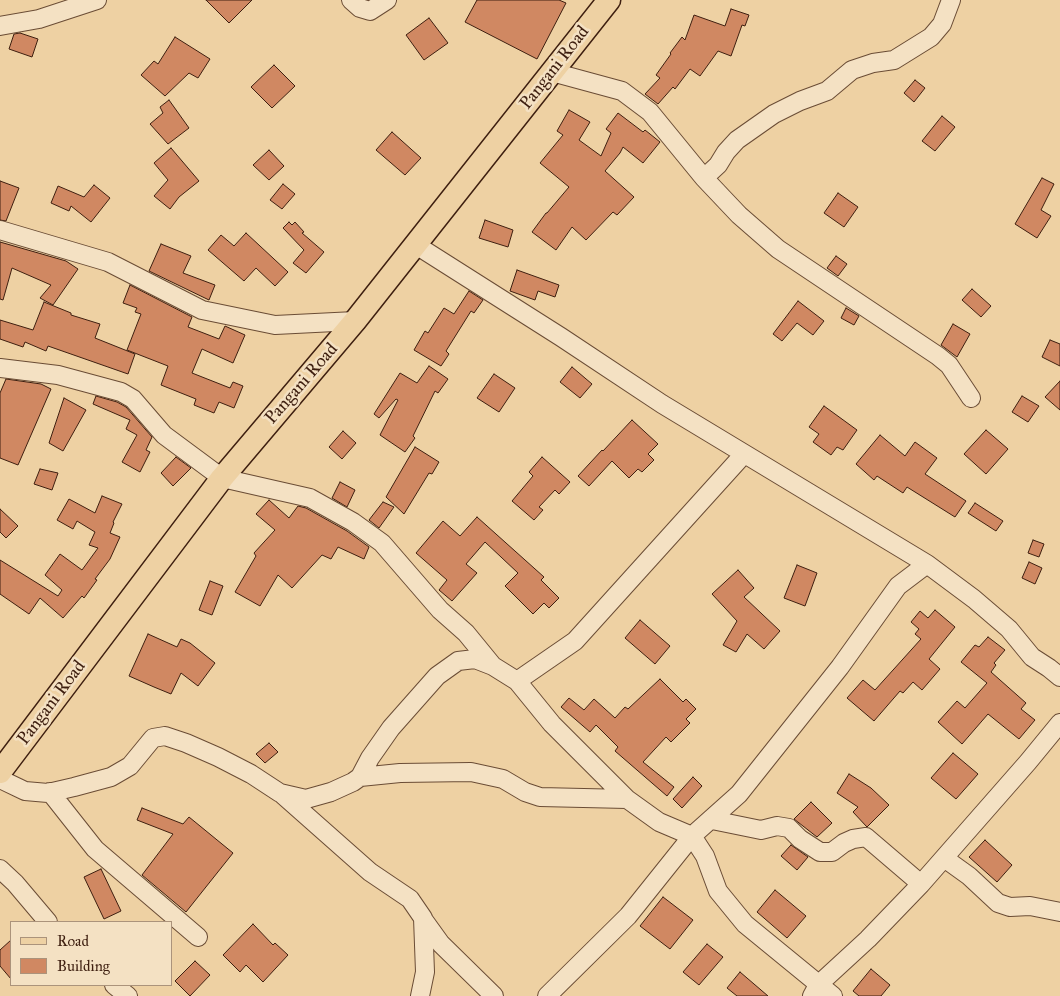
<!DOCTYPE html>
<style>
body{margin:0}
#map{position:relative;width:1060px;height:996px;overflow:hidden;background:#eed1a3;font-family:"IM FELL Great Primer",serif}
canvas{display:block}
.legend{position:absolute;left:10px;top:921px;width:162px;height:65px;box-sizing:border-box;background:#f4e1c3;border:1px solid #ab937b;margin:0;padding:6px 9px;list-style:none;font-size:15px;color:#3e1f10}
.legend li{display:flex;align-items:center;gap:10px;height:25px}
.legend b{width:25px;border:1px solid #ab937b}
</style>
<div id="map">
<canvas width="1060" height="996"></canvas>
<ul class="legend">
<li><b style="height:6px;background:#eed1a3"></b>Road</li>
<li><b style="height:14px;background:#d08862"></b>Building</li>
</ul>
</div>
<script>
const context = document.querySelector('canvas').getContext('2d');
context.lineJoin = 'round';
function fillPath(path, color) {
  context.fillStyle = color;
  context.fill(path, 'evenodd');
}
function poly(rows) {
  const path = new Path2D();
  for (const r of rows) {
    path.moveTo(r[0], r[1]);
    for (let i = 2; i < r.length; i += 2) path.lineTo(r[i], r[i + 1]);
  }
  return path;
}
function stroke(path, color, width, dash) {
  context.strokeStyle = color;
  context.lineWidth = width;
  context.lineCap = dash ? 'butt' : 'round';
  context.setLineDash(dash || []);
  context.stroke(path);
}
function label(font, color, halo, rows, align = 'center') {
  context.font = font + ' "IM FELL Great Primer",serif';
  context.lineWidth = 5;
  context.setLineDash([]);
  context.textBaseline = 'middle';
  context.strokeStyle = halo;
  context.fillStyle = color;
  for (const [text, x, y, turn = 0] of rows) {
    context.save();
    context.translate(x, y);
    context.rotate((+turn || 0) * Math.PI / 180);
    context.textAlign = isNaN(turn) ? turn : align;
    if (halo) context.strokeText(text, 0, 0);
    context.fillText(text, 0, 0);
    context.restore();
  }
}
const building = poly([
 [206,0,252,0,229,23,206,0],
 [477,0,559,0,566,3,537,59,465,22,477,0],
 [731,9,749,15,745,26,742,25,731,56,718,51,700,76,690,69,675,89,673,87,658,104,645,94,660,78,656,75,671,54,670,53,682,37,685,40,694,15,725,26,731,9],
 [429,18,448,43,424,60,406,35,429,18],
 [20,33,38,39,32,57,9,49,14,34,20,33],
 [175,37,210,59,198,78,189,73,165,96,141,75,154,61,158,64,175,37],
 [274,65,295,86,272,108,251,87,274,65],
 [915,80,925,88,914,102,904,93,915,80],
 [169,100,189,128,168,144,150,124,163,113,160,107,169,100],
 [569,110,590,122,579,140,601,156,611,133,606,129,618,113,643,132,645,130,660,142,643,163,623,147,620,153,605,171,634,197,617,215,613,212,586,240,572,227,556,250,532,232,546,213,547,213,569,187,540,163,563,135,557,131,569,110],
 [942,116,955,127,935,151,922,141,942,116],
 [392,132,421,158,405,175,376,150,392,132],
 [171,148,199,181,179,197,170,209,154,196,168,180,154,163,171,148],
 [269,150,284,166,269,180,253,165,269,150],
 [1042,178,1054,184,1041,210,1051,216,1037,238,1015,224,1042,178],
 [0,181,19,188,6,221,0,220,0,181],
 [283,184,295,194,282,209,270,200,283,184],
 [94,185,110,198,91,222,71,206,69,211,51,203,58,186,84,197,94,185],
 [838,193,858,207,844,227,824,213,838,193],
 [485,220,513,230,508,247,479,238,485,220],
 [289,222,292,225,295,222,304,232,302,233,324,252,306,273,293,263,304,250,283,228,289,222],
 [246,233,288,272,275,286,256,268,244,281,208,250,221,235,234,246,246,233],
 [0,242,66,261,78,269,53,305,40,298,51,285,12,268,3,300,0,299,0,242],
 [161,244,191,256,183,273,215,285,209,300,149,271,161,244],
 [836,256,847,264,838,276,827,268,836,256],
 [517,270,559,285,555,297,538,291,535,300,510,291,517,270],
 [130,285,192,317,188,327,219,339,225,326,245,335,233,363,202,349,192,373,230,388,233,382,243,386,234,408,219,402,214,413,194,405,196,399,161,385,168,366,127,350,141,314,135,312,137,308,123,303,130,285],
 [972,289,991,306,981,317,962,300,972,289],
 [469,291,483,300,474,313,471,311,446,351,449,354,441,366,414,350,425,331,428,333,444,308,454,314,469,291],
 [798,301,824,321,813,335,797,323,782,341,773,334,798,301],
 [44,302,71,313,71,315,100,324,95,338,135,354,128,374,48,346,46,351,25,342,23,347,0,339,0,320,33,330,44,302],
 [846,308,859,316,854,325,841,318,846,308],
 [953,324,970,334,957,357,941,345,953,324],
 [1050,340,1060,344,1060,366,1042,357,1050,340],
 [429,366,448,379,438,393,435,391,413,436,415,438,405,452,380,435,398,400,396,399,379,418,374,414,400,373,417,383,429,366],
 [572,367,592,384,580,398,560,382,572,367],
 [494,374,515,388,499,412,477,398,494,374],
 [6,379,41,384,51,389,18,465,0,458,0,393,6,379],
 [1060,381,1060,410,1045,397,1060,381],
 [96,396,117,402,126,407,152,437,146,450,150,452,140,472,122,462,137,435,126,429,130,420,93,404,96,396],
 [1022,396,1039,406,1028,422,1012,412,1022,396],
 [64,398,86,410,63,451,49,443,64,398],
 [824,406,857,430,843,450,837,447,831,455,813,442,819,434,809,427,824,406],
 [632,420,658,444,648,454,654,460,642,472,638,469,629,478,612,461,589,486,578,476,602,450,603,451,632,420],
 [986,430,1008,449,986,474,964,454,986,430],
 [343,431,356,443,342,459,329,447,343,431],
 [880,435,905,456,915,442,937,458,925,474,966,501,955,517,907,487,903,493,877,476,874,480,856,464,880,435],
 [415,447,439,462,432,474,429,473,404,514,386,497,415,447],
 [176,457,191,468,173,486,161,473,176,457],
 [542,457,570,482,559,494,555,490,539,507,543,510,534,520,512,501,533,476,529,472,542,457],
 [40,469,58,473,52,490,34,484,40,469],
 [340,482,355,490,347,507,332,498,340,482],
 [102,496,122,504,113,522,114,523,110,533,120,537,110,559,95,579,97,580,84,598,82,596,63,618,40,598,29,614,0,594,0,560,58,596,62,590,45,575,60,554,82,570,98,548,89,545,95,532,77,521,73,529,57,520,69,499,95,513,102,496],
 [269,500,289,518,298,506,306,508,347,531,369,547,364,559,338,547,331,559,322,555,292,588,278,575,260,606,235,592,256,556,254,553,275,530,256,514,269,500],
 [383,502,394,507,379,528,369,520,383,502],
 [975,503,1003,521,996,531,968,513,975,503],
 [0,509,18,526,6,538,0,532,0,509],
 [477,517,544,577,541,580,559,598,549,608,544,603,533,614,505,586,518,573,485,542,466,564,477,573,452,601,439,590,447,580,416,553,443,521,460,536,477,517],
 [1033,540,1044,544,1039,557,1028,553,1033,540],
 [1029,562,1042,568,1035,584,1022,578,1029,562],
 [797,565,817,573,805,606,784,598,797,565],
 [738,570,754,588,744,597,780,631,764,649,747,634,736,652,723,645,737,621,712,594,738,570],
 [210,581,223,586,212,615,199,610,210,581],
 [935,610,955,627,929,659,940,669,922,690,913,682,903,693,900,691,874,721,847,698,863,680,875,690,921,639,915,634,919,629,911,622,920,611,928,618,935,610],
 [640,620,670,646,655,664,625,638,640,620],
 [148,634,177,647,181,639,190,643,215,663,198,686,181,673,171,694,154,687,129,676,148,634],
 [988,637,1005,650,994,663,996,665,991,672,1026,703,1021,709,1035,720,1019,739,988,714,962,744,938,722,957,701,965,708,987,683,961,662,975,645,979,647,988,637],
 [660,679,683,702,686,699,696,709,686,719,690,723,671,742,666,737,643,762,674,787,667,796,615,751,618,747,596,725,590,732,561,707,569,698,584,710,594,699,615,718,625,707,628,709,660,679],
 [269,743,278,752,265,763,256,754,269,743],
 [953,753,978,774,956,799,931,778,953,753],
 [849,774,871,788,889,805,867,827,853,812,858,807,837,793,849,774],
 [693,777,702,786,682,808,673,799,693,777],
 [811,802,832,823,817,837,794,819,811,802],
 [142,808,183,824,189,817,233,853,186,912,142,875,173,834,137,820,142,808],
 [985,840,1012,865,997,882,969,857,985,840],
 [791,845,808,857,797,870,781,856,791,845],
 [101,869,121,911,104,919,84,877,101,869],
 [775,890,806,916,787,938,757,912,775,890],
 [663,897,693,920,670,949,640,926,663,897],
 [253,924,273,945,275,943,288,955,263,982,246,965,240,972,223,955,253,924],
 [11,940,11,979,0,966,0,950,11,940],
 [707,944,723,957,699,985,683,972,707,944],
 [195,961,210,975,190,996,175,981,195,961],
 [871,969,890,985,881,996,859,996,853,991,871,969],
 [740,972,768,996,737,996,727,988,740,972]
]);
const minor = poly([
 [351,0,360,8,370,11,387,0],
 [0,26,39,19,97,0],
 [552,72,622,91,650,112,704,178,739,215,778,249,938,356,949,365,971,398],
 [704,178,718,165,726,152,737,140,774,114,800,101,827,91,852,70,873,63,894,60,931,37,942,24,951,0],
 [0,230,108,262,202,310,275,325,355,321],
 [416,245,561,337,662,404,927,564],
 [0,368,58,375,121,392,133,399,164,435,222,478,310,498,353,522,382,543,440,610,466,633,493,666],
 [517,681,575,641,744,454],
 [360,777,370,758,391,728,437,676,458,661,475,659,493,666,517,681,552,724,627,799],
 [0,779,25,791,48,793,74,787,111,777,130,766,153,738,165,736,186,743,218,757,251,774,280,793,306,799,331,792,353,782,360,777,400,773,471,772,503,779,525,792,540,797,627,799,659,822,692,836,705,856,718,891,745,924,833,996],
 [50,792,95,849,198,937],
 [283,795,370,872,410,899,423,918,425,972,420,996],
 [712,820,761,830,777,826,789,828,800,839,820,852,832,852,844,843,853,839,866,837,921,884],
 [944,858,969,876,998,903,1010,907,1030,906,1060,912],
 [0,869,15,883,48,922],
 [423,919,441,944,494,996],
 [114,985,128,996],
 [547,996,628,916,692,836,739,794,840,667,898,586,927,564,974,599,1009,629,1032,657,1049,668,1060,677],
 [812,996,818,985,868,939,921,884,1028,762,1060,723]
]);
const major = poly([
 [0,772,222,478,355,321,609,0]
]);
const streetNames = [
 ["Pangani Road",555,68,-52],
 ["Pangani Road",302,384,-49],
 ["Pangani Road",52,703,-53]
];
fillPath(building, '#d08862');
stroke(building, '#3e1f10', 1);
stroke(minor, '#6a4c35', 20);
stroke(major, '#3e1f10', 25);
stroke(minor, '#f4e1c3', 18);
stroke(major, '#eed1a3', 22);
label('18px', '#3e1f10', '#f4e1c3', streetNames);
</script>
